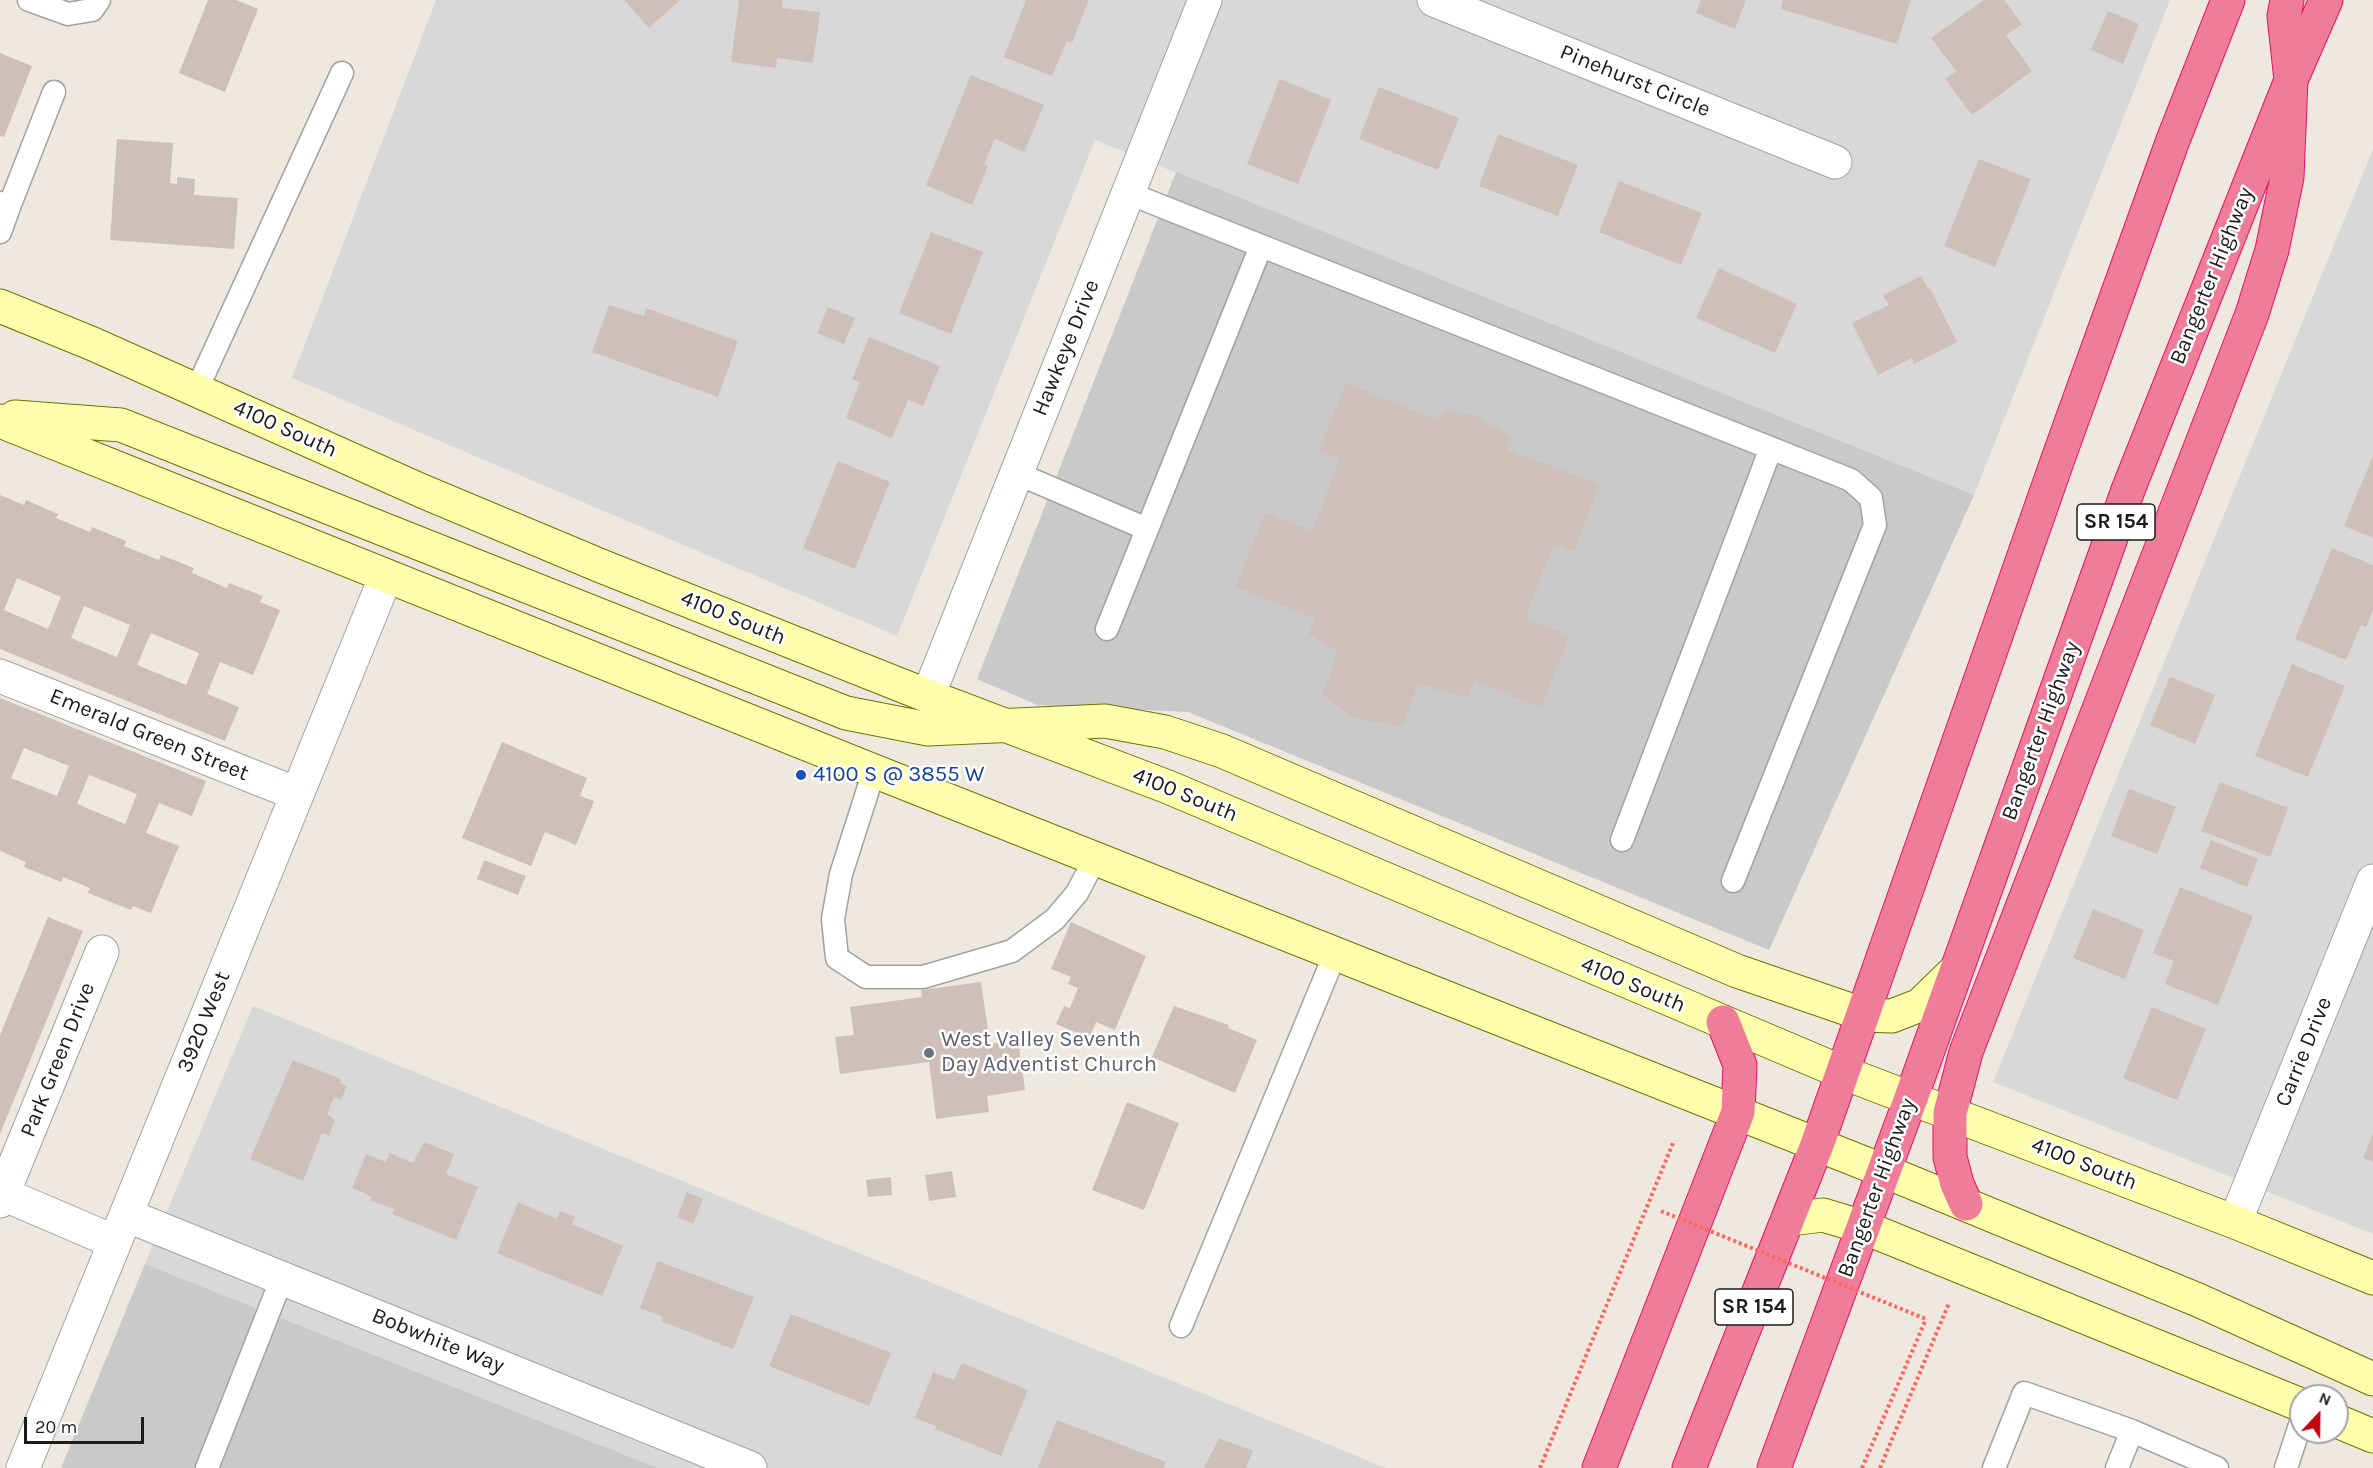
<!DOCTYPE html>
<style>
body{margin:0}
#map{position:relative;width:2373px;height:1468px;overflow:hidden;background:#eee8df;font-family:Karla,sans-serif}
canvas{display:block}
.north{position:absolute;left:2289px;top:1384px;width:60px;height:60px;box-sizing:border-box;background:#fff;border:2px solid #a4a4a4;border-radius:50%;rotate:22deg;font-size:16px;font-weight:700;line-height:24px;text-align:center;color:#1b1b1b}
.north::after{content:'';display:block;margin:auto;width:21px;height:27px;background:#c6000d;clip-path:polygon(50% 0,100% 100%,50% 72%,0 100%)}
.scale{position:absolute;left:24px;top:1417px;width:120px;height:27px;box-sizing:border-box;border:3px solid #1b1b1b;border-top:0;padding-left:8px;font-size:18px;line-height:21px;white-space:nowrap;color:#1b1b1b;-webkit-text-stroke:4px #fff;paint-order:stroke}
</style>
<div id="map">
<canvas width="2373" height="1468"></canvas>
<div class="north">N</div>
<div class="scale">20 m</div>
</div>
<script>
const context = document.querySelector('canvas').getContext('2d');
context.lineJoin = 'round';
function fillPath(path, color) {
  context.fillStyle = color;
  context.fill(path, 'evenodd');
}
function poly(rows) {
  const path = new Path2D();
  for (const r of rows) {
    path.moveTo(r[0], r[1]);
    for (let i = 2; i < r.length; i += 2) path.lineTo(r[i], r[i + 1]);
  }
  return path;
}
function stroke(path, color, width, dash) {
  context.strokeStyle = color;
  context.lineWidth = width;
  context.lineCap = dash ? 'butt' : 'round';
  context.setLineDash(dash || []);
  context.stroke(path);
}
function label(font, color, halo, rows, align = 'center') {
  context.font = font + ' Karla,sans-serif';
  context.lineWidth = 5;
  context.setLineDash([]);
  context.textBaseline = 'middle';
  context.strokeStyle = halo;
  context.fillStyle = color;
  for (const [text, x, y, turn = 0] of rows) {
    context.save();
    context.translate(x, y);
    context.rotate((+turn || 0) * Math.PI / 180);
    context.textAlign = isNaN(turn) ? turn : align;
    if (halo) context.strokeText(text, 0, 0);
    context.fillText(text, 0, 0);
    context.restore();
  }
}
const residential = poly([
 [436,0,2170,0,1974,495,1095,140,897,636,292,378],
 [2373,149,2373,1234,1993,1082],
 [253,1006,1386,1468,658,1468,145,1264]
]);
const religious = poly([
 [1176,172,1974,495,1769,950,1188,712,1037,705,977,679],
 [145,1264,658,1468,61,1468]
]);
const building = poly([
 [208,0,236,0,258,9,225,92,179,73],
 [624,0,680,0,649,28],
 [739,0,783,0,782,8,820,12,813,63,777,58,776,68,731,62],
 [1026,0,1089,0,1072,43,1067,41,1052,76,1004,57],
 [1701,0,1746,0,1735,29,1696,13],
 [1783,0,1911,0,1897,44,1781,9],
 [1984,0,2004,0,2022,24,2006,35,2032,71,1972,115,1945,79,1956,71,1931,38],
 [2108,11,2139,24,2123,64,2091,50],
 [0,53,32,66,4,137,0,136],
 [971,75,1044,105,1024,152,995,139,984,164,988,166,972,205,926,185],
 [1280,79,1331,100,1298,184,1247,164],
 [1379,87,1459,118,1438,170,1359,139],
 [1498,134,1578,165,1558,216,1479,186],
 [117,139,173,143,170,183,177,184,177,177,195,179,194,195,238,198,234,249,110,240],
 [1979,159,2031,179,1995,267,1944,246],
 [1619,181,1702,213,1681,265,1599,232],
 [931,232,983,252,951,334,899,313],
 [1719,268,1797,304,1775,353,1696,318],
 [1921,276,1928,289,1930,288,1957,342,1914,364,1912,358,1878,375,1852,323,1889,305,1883,295],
 [609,305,644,316,646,308,738,341,718,397,592,352],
 [828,307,855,318,844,344,817,333],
 [869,337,940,366,923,406,908,400,892,438,846,418,860,382,852,379],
 [1346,383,1439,421,1444,410,1476,416,1512,436,1507,449,1600,485,1574,551,1554,544,1525,618,1570,636,1541,708,1475,681,1468,698,1418,684,1402,727,1355,718,1322,695,1338,652,1309,634,1315,618,1236,587,1265,512,1312,531,1340,459,1318,451],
 [2373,456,2373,538,2344,526],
 [838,461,890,482,855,569,803,548],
 [0,495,24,505,26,500,58,514,56,518,90,532,92,527,126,541,124,546,159,560,161,555,194,568,192,573,227,588,229,583,263,596,260,602,280,610,253,675,220,662,207,694,239,707,225,741,0,649],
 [17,578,61,597,48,629,4,610],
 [84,606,130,625,117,657,71,638],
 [151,633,199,653,186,685,137,665],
 [2332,548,2373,565,2373,610,2366,627,2361,625,2346,660,2295,639],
 [2292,664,2345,686,2308,777,2255,756],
 [2170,677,2215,695,2195,744,2150,725],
 [0,698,206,781,192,816,159,803,146,833,179,846,151,913,133,906,131,910,88,893,90,888,63,877,61,882,24,867,26,862,0,851],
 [24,748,69,766,57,796,11,778],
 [89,775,137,794,125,824,77,804],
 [502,742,587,778,580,796,594,801,576,845,545,832,531,866,462,838],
 [2220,782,2288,808,2270,857,2201,831],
 [2129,789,2176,807,2157,854,2111,836],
 [2211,840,2258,859,2247,887,2200,868],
 [484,860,526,876,518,895,477,879],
 [2180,887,2253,916,2218,1005,2165,984,2174,961,2153,953],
 [2093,909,2144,930,2125,979,2073,958],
 [48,917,83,931,0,1134,0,1035],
 [1071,922,1146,956,1115,1030,1096,1022,1089,1038,1056,1024,1064,1006,1070,1008,1078,988,1068,984,1071,977,1051,969],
 [981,982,990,1044,1018,1040,1025,1090,987,1096,989,1112,936,1119,929,1062,840,1074,835,1037,854,1035,850,1007,922,997,921,990],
 [1174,1006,1229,1025,1228,1028,1257,1040,1235,1093,1152,1057],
 [2152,1007,2206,1029,2177,1100,2123,1078],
 [293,1060,341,1079,340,1083,347,1086,341,1100,334,1097,327,1114,335,1120,329,1136,322,1133,303,1181,250,1159],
 [1127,1102,1179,1123,1144,1210,1092,1190],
 [2373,1133,2373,1162,2363,1158],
 [424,1142,454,1154,446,1174,478,1187,456,1240,392,1214,394,1209,370,1200,372,1197,352,1188,366,1154,386,1162,390,1153,413,1163],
 [952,1171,956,1197,929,1201,925,1175],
 [891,1177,892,1195,868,1197,866,1180],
 [687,1192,703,1199,693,1224,677,1217],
 [518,1202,557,1219,560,1211,575,1217,572,1224,623,1246,602,1296,497,1253],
 [658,1261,754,1297,733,1349,661,1321,663,1317,640,1308],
 [791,1314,891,1353,869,1406,769,1366],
 [962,1363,1028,1390,1001,1456,935,1429,936,1426,915,1418,933,1372,954,1380],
 [1057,1420,1166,1462,1163,1468,1038,1468],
 [1219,1438,1253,1451,1246,1468,1204,1468]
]);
const path = poly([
 [1540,1468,1673,1143],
 [1862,1468,1926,1319],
 [1880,1468,1949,1303]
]);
const lane = poly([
 [29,0,68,14,92,10,99,0],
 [1128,193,1851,480,1871,498,1875,525,1733,881],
 [0,203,9,207,0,232],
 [9,207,54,92],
 [197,389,342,73],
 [1016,473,1147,529],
 [1107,629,1261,246],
 [874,771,841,874,833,919,837,958,866,977,923,977,1012,951,1055,919,1077,893,1095,859],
 [1622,840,1771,448],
 [1181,1326,1335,954],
 [207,1468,282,1278],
 [1994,1468,2024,1393,2132,1431,2217,1468],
 [2117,1468,2132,1431],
 [2286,1468,2301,1422]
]);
const street = poly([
 [1434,0,1835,162],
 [0,676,297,794],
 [928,696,1205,0],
 [3,1194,115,1242],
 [0,1201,102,952],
 [126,1215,750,1468],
 [2235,1222,2373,881],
 [23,1468,386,576]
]);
const secondary = poly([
 [0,306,93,344,422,491,601,566,928,696,1168,787,1844,1073,2235,1222,2373,1278],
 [15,417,121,425,846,713,928,729,1105,721,1165,732,1222,751,1737,971,1865,1015,1892,1016,1920,1005,1956,970],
 [0,421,874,771,1884,1171,2198,1300,2373,1379],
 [1790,1219,1823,1215,1863,1227,2301,1405],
 [2337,1421,2373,1436]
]);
const highway = poly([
 [1966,1204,1957,1184,1950,1157,1950,1113,1966,1052,2252,314,2272,250,2287,177,2291,80,2284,16,2287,0],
 [1599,1468,1738,1112,1740,1065,1723,1022],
 [1689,1468,1817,1145,2059,456,2173,140,2228,0],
 [1774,1468,1911,1098,2128,490,2291,80,2326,0]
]);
const pathBridge = poly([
 [1661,1211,1926,1319]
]);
const markers = [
 [801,775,6,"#1a4fb4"],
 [929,1053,6,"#6b7280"]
];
const shields = [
 [2116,522,78],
 [1754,1307,78]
];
const shieldNames = [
 ["SR 154",2116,522],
 ["SR 154",1754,1307]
];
const streetNames = [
 ["Pinehurst Circle",1635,81,22],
 ["Bangerter Highway",2212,276,-68],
 ["Hawkeye Drive",1066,348,-68],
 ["4100 South",285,429,24],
 ["4100 South",733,618,22],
 ["Bangerter Highway",2041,731,-70],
 ["Emerald Green Street",149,735,22],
 ["4100 South",1185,795,22],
 ["4100 South",1633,985,23],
 ["3920 West",204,1022,-68],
 ["Carrie Drive",2304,1052,-68],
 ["Park Green Drive",58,1060,-68],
 ["4100 South",2084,1164,21],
 ["Bangerter Highway",1877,1188,-70],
 ["Bobwhite Way",438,1341,22]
];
const transitNames = [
 ["4100 S @ 3855 W",813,775]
];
const worshipNames = [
 ["West Valley Seventh",941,1040],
 ["Day Adventist Church",941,1065]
];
fillPath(residential, '#d9d8d8');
fillPath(religious, '#c9c9c9');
fillPath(building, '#cec0b8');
stroke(lane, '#a2a2a2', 25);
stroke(street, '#a2a2a2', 35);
stroke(secondary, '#6f7400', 35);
stroke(highway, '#e71168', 35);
stroke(path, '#ff655f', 4, [3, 3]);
stroke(lane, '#fff', 22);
stroke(street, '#fff', 33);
stroke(secondary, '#fffeac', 33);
stroke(highway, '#ef7d99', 33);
stroke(pathBridge, '#ff655f', 4, [3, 3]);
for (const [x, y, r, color] of markers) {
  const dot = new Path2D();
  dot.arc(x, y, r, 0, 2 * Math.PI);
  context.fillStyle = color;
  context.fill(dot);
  stroke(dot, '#fff', 2);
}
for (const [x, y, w] of shields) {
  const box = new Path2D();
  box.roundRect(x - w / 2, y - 18, w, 36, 4.5);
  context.fillStyle = '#fff';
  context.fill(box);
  stroke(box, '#1b1b1b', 1.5);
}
label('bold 21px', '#1b1b1b', null, shieldNames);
label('22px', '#1b1b1b', '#fff', streetNames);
label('22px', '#164399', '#fff', transitNames, 'left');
label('22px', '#5b616d', '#fff', worshipNames, 'left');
</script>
